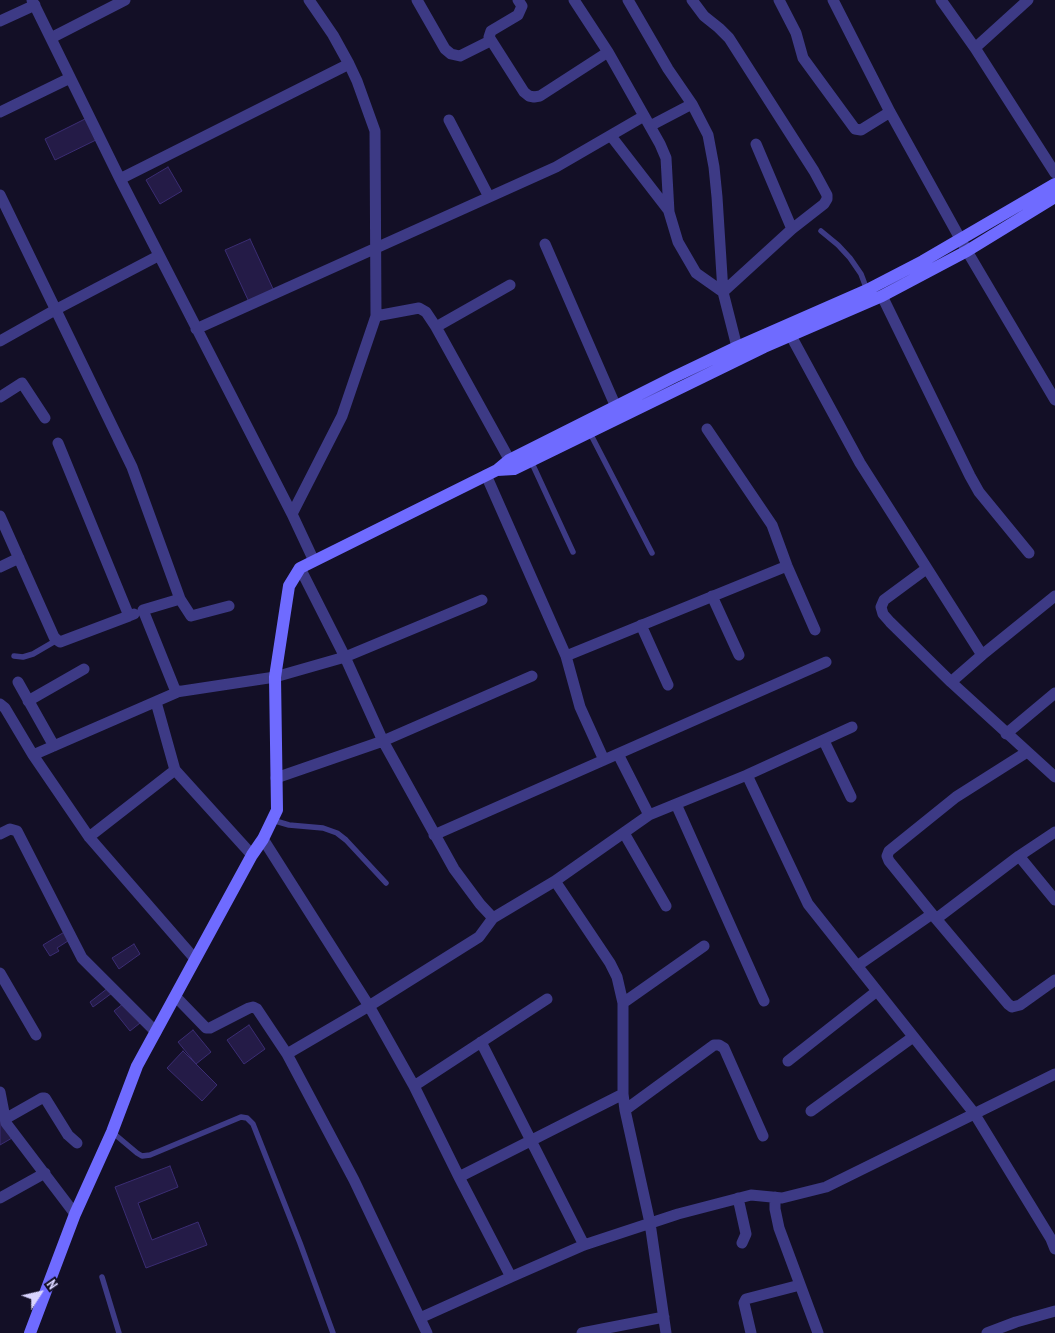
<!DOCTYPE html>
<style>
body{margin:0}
#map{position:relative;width:1055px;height:1333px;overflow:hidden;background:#130f26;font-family:"PT Sans Narrow",sans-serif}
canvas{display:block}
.north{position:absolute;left:15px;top:1268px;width:50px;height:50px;-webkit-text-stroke:4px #130f26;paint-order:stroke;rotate:55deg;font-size:14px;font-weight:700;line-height:20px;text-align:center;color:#d9d4ff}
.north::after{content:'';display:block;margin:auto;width:18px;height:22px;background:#d9d4ff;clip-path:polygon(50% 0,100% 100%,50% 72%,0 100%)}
</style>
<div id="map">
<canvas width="1055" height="1333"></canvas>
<div class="north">N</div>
</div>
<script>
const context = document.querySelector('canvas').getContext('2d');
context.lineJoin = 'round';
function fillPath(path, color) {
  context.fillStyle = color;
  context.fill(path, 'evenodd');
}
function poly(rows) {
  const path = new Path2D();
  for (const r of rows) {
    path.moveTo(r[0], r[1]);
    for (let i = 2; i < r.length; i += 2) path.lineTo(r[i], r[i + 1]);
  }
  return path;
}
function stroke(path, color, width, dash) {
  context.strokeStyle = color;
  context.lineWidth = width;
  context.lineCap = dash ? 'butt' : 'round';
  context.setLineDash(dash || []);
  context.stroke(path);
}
const building = poly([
 [87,118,98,139,55,160,45,139,87,118],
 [168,167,182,191,160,204,146,180,168,167],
 [250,239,274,291,249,302,225,250,250,239],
 [66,931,71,939,57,948,59,951,50,956,43,945,66,931],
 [134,944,140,954,119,969,112,958,134,944],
 [108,988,112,993,93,1007,90,1002,108,988],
 [129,999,145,1019,130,1031,114,1011,129,999],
 [249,1025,265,1049,244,1064,227,1040,249,1025],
 [193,1030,211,1052,196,1064,178,1042,193,1030],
 [183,1051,217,1085,202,1101,167,1068,183,1051],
 [0,1116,12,1138,0,1145,0,1116],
 [170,1166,178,1187,138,1203,152,1240,198,1222,207,1245,146,1268,115,1187,170,1166]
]);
const lane = poly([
 [821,231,838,245,850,258,861,274,867,290],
 [590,433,652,553],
 [531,461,573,552],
 [14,656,23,657,33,654,57,640],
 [272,820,289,825,323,828,337,833,346,840,386,883],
 [112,1132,137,1153,142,1156,150,1155,241,1117,247,1118,253,1124,300,1243,333,1333],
 [102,1277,119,1333]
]);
const street = poly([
 [32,0,120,179,292,514,314,561],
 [417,0,445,49,451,54,460,56,490,41],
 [518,0,522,6,518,15,491,31,489,37,524,92,529,96,534,97,540,96,608,52],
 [574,0,608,52,660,144,666,158,669,212,678,242,696,273,723,292],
 [628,0,668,69,692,104,708,135,714,167,717,197,723,292],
 [692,0,704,16,719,28,729,38,814,171,827,195,827,199,824,204,792,229],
 [779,0,796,33,803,58,855,129,861,130,890,112],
 [833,0,890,112,967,251,1055,400],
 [941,0,975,48,1055,173],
 [0,21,35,5],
 [51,38,125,0],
 [975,48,1028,0],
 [0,112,70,78],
 [449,120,489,197],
 [650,126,692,104],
 [611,136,669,211],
 [120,179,349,64],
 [0,195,132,467,180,599],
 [545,244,616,407],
 [882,296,970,476,979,492,1029,553],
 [376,316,419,308,426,312,436,327,514,468],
 [436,327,510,285],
 [196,329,556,167,644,116],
 [791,336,860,463,982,655,1055,596],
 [0,341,55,310,158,256],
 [737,347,723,292,792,229,756,144],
 [0,397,22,383,45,418],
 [707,429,772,525,787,566,815,630],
 [58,443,129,616,134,614],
 [486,475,566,656,580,707,604,760],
 [292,514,342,416,376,316,375,131,357,81,349,64,333,35,309,0],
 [0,516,54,637,57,640,60,642,129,616],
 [0,567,19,558],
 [300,568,345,657,383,741,454,869,480,904,493,918,555,881],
 [926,569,884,600,881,607,883,614,890,622,951,682],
 [712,596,739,655],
 [229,606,191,616,180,599,143,610,176,692,275,677,345,657,482,600],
 [641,625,668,685],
 [982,655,951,682,1055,777],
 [566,656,787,566],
 [18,682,54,746],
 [28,701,84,669],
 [156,702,175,770],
 [0,704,5,708,33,755,89,837,195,959],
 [1006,734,1055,693],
 [824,741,851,797],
 [1027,752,956,797,889,851,887,856,889,861,932,914,1008,1004,1012,1007,1020,1005,1055,980],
 [618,754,649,815,747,775,852,727],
 [33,755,180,691],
 [747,775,808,904,974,1113,1051,1239,1055,1249],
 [276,778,383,741,532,676],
 [676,804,764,1001],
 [649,815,555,881,610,963,617,977,623,1003,623,1094,625,1110,650,1223,666,1333],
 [624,833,666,906],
 [0,834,10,829,17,831,82,958,156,1032],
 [434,835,826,662],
 [89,837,175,770,252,855],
 [263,839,369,1006,414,1086,459,1177,511,1277,584,1245,678,1214,751,1195,782,1198,826,1187,1055,1074],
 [1019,856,1055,900],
 [936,919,1019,856,1055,832],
 [857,966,932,914],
 [0,973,36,1035],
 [176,997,206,1028,210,1028,249,1008,253,1007,257,1009,287,1054,354,1180,427,1333],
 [623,1003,704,946],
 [481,1042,584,1245],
 [287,1054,369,1006,479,937,493,918],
 [788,1061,877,991],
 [414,1086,547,999],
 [0,1092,6,1123,75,1214],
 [625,1110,714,1045,719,1045,724,1048,763,1136],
 [811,1111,913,1037],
 [5,1119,42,1098,45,1098,68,1135,77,1143],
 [459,1177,623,1094],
 [775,1197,775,1209,779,1228,818,1333],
 [0,1198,45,1173],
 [738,1198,746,1234,742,1243],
 [420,1318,511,1277],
 [582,1333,664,1317],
 [751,1333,744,1303,746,1299,800,1285],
 [987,1333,1016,1322,1055,1311]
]);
const secondary = poly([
 [497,470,514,469,764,347,882,296,967,251,1055,197],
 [30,1333,75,1214,112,1132,137,1066,252,855,263,839,277,810,275,677,289,586,300,568,497,470,509,460,674,377,737,347,867,290,923,261,1055,184]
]);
fillPath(building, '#241b47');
stroke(building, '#3b2d73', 1);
stroke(lane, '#3d3a85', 5.5);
stroke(street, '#3d3a85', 11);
stroke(secondary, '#6f6bff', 12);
</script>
